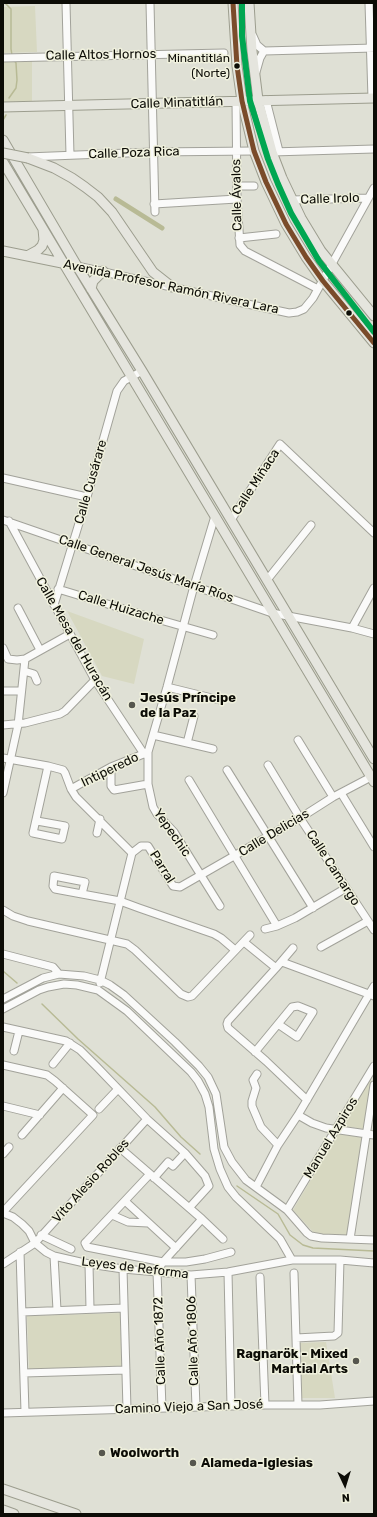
<!DOCTYPE html>
<meta charset="utf-8">
<style>
body{margin:0}
#map{position:relative;width:377px;height:1517px;overflow:hidden;background:#dfe0d5;font-family:Rubik,sans-serif}
canvas{display:block}
.frame{position:absolute;inset:0;border:4px solid #0c0c06;pointer-events:none}
.north{position:absolute;left:325px;top:1465px;width:40px;height:40px;-webkit-text-stroke:3px #f0f1dd;paint-order:stroke;rotate:176deg;font-size:11px;font-weight:700;line-height:16px;text-align:center;color:#0c0c06}
.north::after{content:'';display:block;margin:auto;width:14px;height:18px;background:#0c0c06;clip-path:polygon(50% 0,100% 100%,50% 72%,0 100%)}
</style>
<div id="map">
<canvas width="377" height="1517"></canvas>
<div class="frame"></div>
<div class="north">N</div>
</div>
<script>
const context = document.querySelector('canvas').getContext('2d');
context.lineJoin = 'round';
function fillPath(path, color) {
  context.fillStyle = color;
  context.fill(path, 'evenodd');
}
function poly(rows) {
  const path = new Path2D();
  for (const r of rows) {
    path.moveTo(r[0], r[1]);
    for (let i = 2; i < r.length; i += 2) path.lineTo(r[i], r[i + 1]);
  }
  return path;
}
function stroke(path, color, width, dash) {
  context.strokeStyle = color;
  context.lineWidth = width;
  context.lineCap = dash ? 'butt' : 'round';
  context.setLineDash(dash || []);
  context.stroke(path);
}
function label(font, color, halo, rows, align = 'center') {
  context.font = font + ' Rubik,sans-serif';
  context.lineWidth = 3;
  context.setLineDash([]);
  context.textBaseline = 'middle';
  context.strokeStyle = halo;
  context.fillStyle = color;
  for (const [text, x, y, turn = 0] of rows) {
    context.save();
    context.translate(x, y);
    context.rotate((+turn || 0) * Math.PI / 180);
    context.textAlign = isNaN(turn) ? turn : align;
    if (halo) context.strokeText(text, 0, 0);
    context.fillText(text, 0, 0);
    context.restore();
  }
}
const green = poly([
 [35,6,37,52,3,53,3,7],
 [32,61,32,101,3,102,3,62],
 [67,611,144,639,134,684,102,676],
 [372,1075,365,1129,342,1126],
 [338,1134,362,1137,356,1181,347,1235,315,1234,293,1210],
 [120,1313,122,1366,29,1369,27,1316],
 [326,1342,335,1398,302,1398,300,1343]
]);
const stream = poly([
 [5,3,11,9,11,49,12,55],
 [9,98,16,88,17,80,16,63,14,60],
 [3,120,6,115],
 [3,971,17,983],
 [42,1004,78,1039,155,1107,181,1137,200,1154],
 [237,1186,278,1214,290,1235,303,1245,313,1248,374,1251]
]);
const canal = poly([
 [116,199,162,228]
]);
const minor = poly([
 [66,3,70,155],
 [150,3,155,212],
 [369,3,372,98],
 [253,36,257,45,264,51],
 [264,51,374,48],
 [3,58,224,53],
 [256,72,260,58,264,51],
 [266,100,279,151],
 [236,101,237,199,240,245,245,251,318,289],
 [272,152,374,149],
 [27,157,153,152,254,151],
 [237,186,254,186],
 [292,200,368,198],
 [154,204,237,199],
 [239,238,276,234],
 [77,266,261,307,289,313,297,312,304,309,313,298,374,188],
 [3,478,87,497],
 [215,516,194,586,167,687,148,752,148,784,153,807,157,814,174,832,220,906],
 [3,520,272,613,352,628,374,634],
 [231,520,280,444,374,533],
 [9,521,95,680,144,754],
 [267,580,311,525],
 [58,589,150,617,213,635],
 [54,605,87,497,117,391,124,381,142,371],
 [18,608,40,650],
 [352,628,374,588],
 [3,648,8,659,17,660,25,659,70,634],
 [24,671,34,674,37,681],
 [167,687,220,700],
 [3,691,21,691],
 [3,725,25,723,60,714,65,711,95,680],
 [153,735,213,749],
 [298,740,333,797],
 [187,743,194,716],
 [3,758,48,766,63,770,65,773,71,789,76,797,132,853],
 [268,765,300,818,374,930],
 [111,767,111,786,114,790,148,784],
 [227,770,313,908],
 [189,780,277,926],
 [71,789,111,767,146,753],
 [3,793,18,725,25,659],
 [341,793,374,847],
 [37,821,65,826,62,839,33,833,48,766],
 [97,833,100,819],
 [132,853,141,846,148,846,173,886,180,887,300,818,333,797,371,777],
 [82,894,85,882,54,876,53,886,55,889,82,894,120,901,139,908,214,934,221,938,235,950],
 [3,910,13,916,28,921,127,944,135,950,181,994,188,997,192,996,250,935],
 [265,929,277,926,295,918,346,888],
 [244,942,276,968],
 [321,947,368,921],
 [293,948,276,968,228,1021,227,1024,228,1028,266,1061,307,1100],
 [3,954,53,967,59,974],
 [282,962,374,996],
 [100,983,132,853],
 [3,999,43,978,59,974,84,976,100,980,110,985,124,995,175,1042,199,1066,208,1077,216,1094,224,1147,232,1162,246,1180,287,1210,307,1233,311,1236,322,1238,374,1240],
 [3,1009,39,990,48,987,64,984,77,985,98,990,127,1011,191,1072,198,1081,205,1094,209,1107,214,1149,220,1169,228,1187,236,1197,280,1239,292,1260],
 [3,1027,66,1041,80,1050,97,1067,147,1119,185,1153,205,1176,209,1186,189,1208],
 [14,1051,19,1031],
 [255,1052,292,1007,298,1006,313,1012,297,1037,278,1024],
 [53,1064,70,1043],
 [3,1065,47,1075,55,1081,93,1115,3,1212],
 [257,1074,253,1080,256,1088,252,1101,252,1106,261,1127,278,1145],
 [3,1106,40,1115],
 [99,1109,118,1089],
 [298,1115,312,1123,326,1128,374,1135],
 [22,1135,63,1088],
 [120,1148,202,1219,223,1239],
 [3,1154,9,1147],
 [150,1174,87,1241,85,1243,87,1247,163,1262,186,1262,205,1259,231,1252],
 [154,1178,168,1162,173,1166,185,1153],
 [256,1187,278,1145,298,1115,374,986],
 [125,1201,176,1248],
 [287,1210,374,1066],
 [3,1213,13,1217,22,1224,29,1231,35,1243,46,1252,54,1256,89,1264,123,1269,191,1275,228,1272,292,1260,340,1260,374,1263],
 [112,1215,128,1222,148,1223],
 [41,1235,71,1249],
 [350,1239,374,1085],
 [20,1252,25,1412],
 [54,1256,57,1310],
 [3,1264,35,1243,147,1119],
 [89,1264,90,1309],
 [123,1269,127,1409],
 [228,1272,231,1406],
 [294,1273,298,1405],
 [191,1275,196,1407],
 [260,1277,265,1405],
 [22,1312,124,1308],
 [296,1338,334,1336,338,1333,340,1260],
 [24,1373,126,1370],
 [162,1408,157,1272,163,1262,202,1219],
 [3,1413,265,1405,320,1405,374,1401]
]);
const major = poly([
 [233,3,237,66,242,101,254,151,266,182,286,224,306,257,323,281,374,343],
 [249,3,252,51,258,100,272,152,282,178,301,218,321,251,374,316],
 [3,107,374,98],
 [3,140,77,266,142,371,374,759],
 [28,158,54,168,72,178,85,187,98,197,112,212,153,272,172,287],
 [3,162,374,782],
 [3,251,67,264],
 [27,256,38,250,42,246,44,240,43,229],
 [91,289,93,281,103,271],
 [3,1489,76,1514],
 [3,1510,14,1514]
]);
const majorBridge = poly([
 [3,153,28,158]
]);
const bus1 = poly([
 [233,3,237,66,242,101,254,151,266,182,286,224,306,257,323,281,374,343]
]);
const rail1 = poly([
 [242,3,242,36,250,101,268,159,278,184,291,213,319,261,374,332]
]);
const markers = [
 [237,66,3.5,"#0c0c06"],
 [349,313,3.5,"#0c0c06"],
 [132,705,4,"#56564e"],
 [356,1361,4,"#56564e"],
 [102,1453,4,"#56564e"],
 [193,1463,4,"#56564e"]
];
const busNames = [
 ["Minantitlán",230,59],
 ["(Norte)",230,74]
];
const streetNames = [
 ["Calle Altos Hornos",101,55,-1],
 ["Calle Minatitlán",177,103,-2],
 ["Calle Poza Rica",134,153,-2],
 ["Calle Ávalos",237,195,-91],
 ["Calle Irolo",330,199,-2],
 ["Avenida Profesor Ramón Rivera Lara",171,287,12],
 ["Calle Cusárare",91,482,-74],
 ["Calle Miñaca",256,482,-57],
 ["Calle General Jesús María Ríos",146,569,19],
 ["Calle Huizache",121,608,17],
 ["Calle Mesa del Huracán",74,639,60],
 ["Intiperedo",110,770,-26],
 ["Yepechic",172,833,55],
 ["Calle Delicias",274,833,-31],
 ["Parral",162,867,58],
 ["Calle Camargo",333,868,57],
 ["Manuel Azpiros",331,1138,-59],
 ["Vito Alesio Robles",91,1181,-48],
 ["Leyes de Reforma",135,1268,7],
 ["Calle Año 1872",160,1341,-92],
 ["Calle Año 1806",193,1341,-92],
 ["Camino Viejo a San José",189,1407,-2]
];
const poiNames = [
 ["Jesús Príncipe",140,698],
 ["de la Paz",140,713],
 ["Ragnarök - Mixed",348,1354,"right"],
 ["Martial Arts",348,1369,"right"],
 ["Woolworth",110,1453],
 ["Alameda-Iglesias",201,1463]
];
fillPath(green, '#d7d8c1');
stroke(stream, '#b8ba95', 1.5);
stroke(canal, '#b8ba95', 5);
stroke(minor, '#a2a29a', 9);
stroke(major, '#9c9d8e', 11);
stroke(minor, '#fafaf9', 7);
stroke(major, '#e5e5de', 9);
stroke(majorBridge, '#9c9d8e', 11, []);
stroke(majorBridge, '#e5e5de', 9);
stroke(bus1, '#7a4b2a', 5);
stroke(rail1, '#00a651', 6);
for (const [x, y, r, color] of markers) {
  const dot = new Path2D();
  dot.arc(x, y, r, 0, 2 * Math.PI);
  context.fillStyle = color;
  context.fill(dot);
  stroke(dot, '#f0f1dd', 1.5);
}
label('12px', '#0c0c06', '#f0f1dd', busNames, 'right');
label('13px', '#0c0c06', '#f0f1dd', streetNames);
label('bold 13px', '#0c0c06', '#f0f1dd', poiNames, 'left');
</script>
